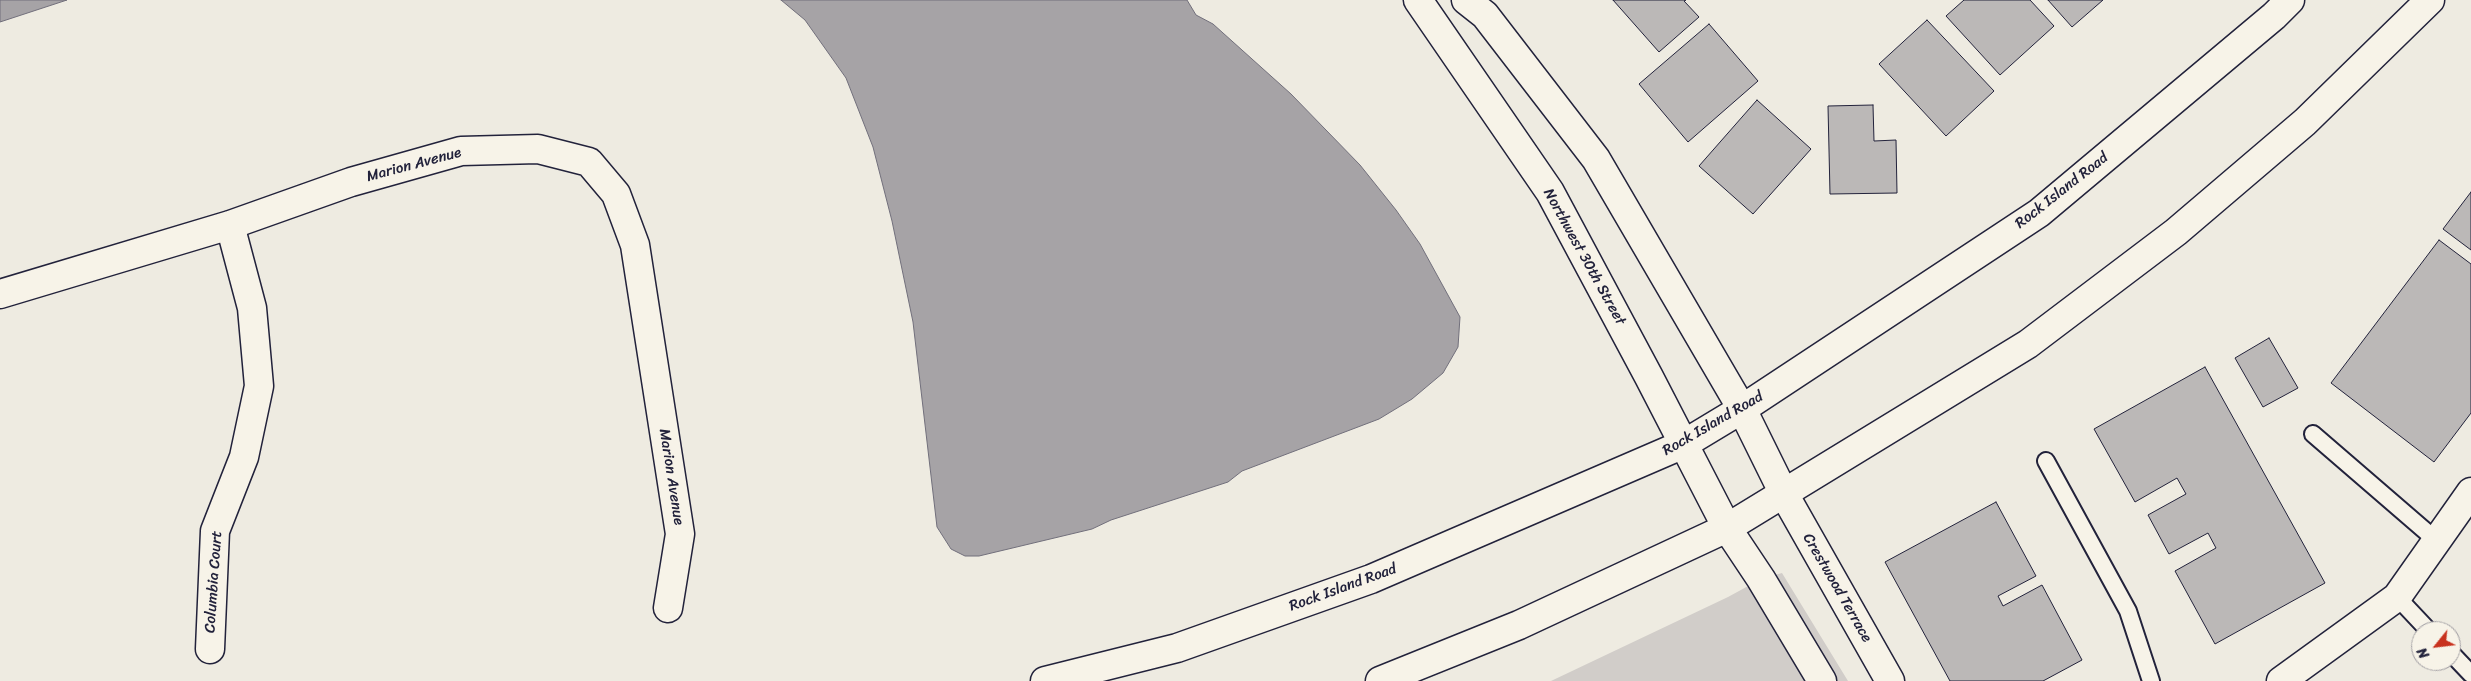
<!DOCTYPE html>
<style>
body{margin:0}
#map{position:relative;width:2471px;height:681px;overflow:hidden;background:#eeebe1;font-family:Sriracha,sans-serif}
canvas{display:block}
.north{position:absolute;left:2411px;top:621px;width:50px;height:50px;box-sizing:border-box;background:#f7f3e8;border:1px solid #a29fa3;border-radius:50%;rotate:241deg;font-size:14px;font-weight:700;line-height:20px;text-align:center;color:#22223b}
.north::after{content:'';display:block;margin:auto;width:18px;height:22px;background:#c8321e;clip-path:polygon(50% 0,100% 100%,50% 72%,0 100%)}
</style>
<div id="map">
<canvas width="2471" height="681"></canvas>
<div class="north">N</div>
</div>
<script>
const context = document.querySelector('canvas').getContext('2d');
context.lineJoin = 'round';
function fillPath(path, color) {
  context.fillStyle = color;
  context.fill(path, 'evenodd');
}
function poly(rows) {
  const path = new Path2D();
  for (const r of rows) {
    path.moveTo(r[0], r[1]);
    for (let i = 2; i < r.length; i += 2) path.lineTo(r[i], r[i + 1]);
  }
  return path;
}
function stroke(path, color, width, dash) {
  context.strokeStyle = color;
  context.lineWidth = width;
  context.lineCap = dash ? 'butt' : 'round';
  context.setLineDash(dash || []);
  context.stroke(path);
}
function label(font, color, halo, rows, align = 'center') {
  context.font = font + ' Sriracha,sans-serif';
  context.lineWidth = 4.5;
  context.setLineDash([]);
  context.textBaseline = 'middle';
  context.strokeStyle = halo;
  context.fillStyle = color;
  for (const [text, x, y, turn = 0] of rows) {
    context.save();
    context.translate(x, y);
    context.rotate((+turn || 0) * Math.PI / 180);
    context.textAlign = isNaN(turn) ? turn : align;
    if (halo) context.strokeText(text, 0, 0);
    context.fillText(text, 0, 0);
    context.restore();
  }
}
const green = poly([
 [1782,573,1848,681,1551,681,1728,597,1761,579]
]);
const water = poly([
 [0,0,67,0,0,22,0,0],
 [781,0,1187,0,1196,15,1213,24,1291,94,1360,165,1396,210,1420,244,1460,317,1458,347,1443,373,1412,399,1379,419,1242,471,1228,482,1111,520,1092,529,979,556,965,556,951,549,937,527,913,322,892,221,873,147,846,78,805,20,781,0]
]);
const building = poly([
 [1613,0,1686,0,1684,1,1699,17,1659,52,1613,0],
 [1964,0,2030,0,2054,26,2000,75,1946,16,1964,0],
 [2048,0,2103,0,2072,27,2048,0],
 [1927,20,1994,91,1946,136,1879,64,1927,20],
 [1709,24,1758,81,1688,142,1639,84,1709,24],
 [1757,100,1811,149,1753,214,1699,166,1757,100],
 [1873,105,1874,141,1896,140,1897,193,1830,194,1828,106,1873,105],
 [2471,192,2471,250,2443,229,2471,192],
 [2439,240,2471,264,2471,413,2434,462,2331,383,2439,240],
 [2269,338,2298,388,2263,407,2235,358,2269,338],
 [2205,367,2325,583,2215,644,2175,571,2216,548,2208,533,2169,554,2148,515,2186,494,2177,478,2135,502,2094,429,2205,367],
 [1996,502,2036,576,1998,596,2003,606,2042,585,2082,660,2043,681,1950,681,1885,562,1996,502]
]);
const lane = poly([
 [2313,434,2437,541],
 [2046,461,2128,611,2151,681],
 [2397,597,2429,631],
 [2451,653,2471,674]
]);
const street = poly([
 [1418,0,1550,192,1649,377,1727,528,1761,579,1822,681],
 [1466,0,1485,15,1596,159,1742,409,1784,494,1890,681],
 [0,294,230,225,351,182,461,151,538,149,589,162,616,194,635,245,680,534,668,608],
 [210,649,215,531,244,457,259,386,252,308,230,225],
 [2281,681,2397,597,2471,492]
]);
const secondary = poly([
 [1045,681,1177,648,1371,579,1684,444,1742,409,2039,213,2274,16,2290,0],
 [1380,681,1519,625,1727,528,2028,344,2176,232,2305,122,2430,0]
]);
const streetNames = [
 ["Marion Avenue",414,165,-15],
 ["Rock Island Road",2062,191,-38],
 ["Northwest 30th Street",1584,257,61],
 ["Rock Island Road",1713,424,-30],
 ["Marion Avenue",671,477,81],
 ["Columbia Court",214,582,-86],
 ["Rock Island Road",1343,588,-20],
 ["Crestwood Terrace",1837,588,60]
];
fillPath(green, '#d1cdc9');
fillPath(water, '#a6a3a6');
stroke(water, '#716f7b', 1);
fillPath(building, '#bbb8b7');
stroke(building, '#22223b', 1);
stroke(lane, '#22223b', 20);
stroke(street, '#22223b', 31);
stroke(secondary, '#22223b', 31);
stroke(lane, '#f7f3e8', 16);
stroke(street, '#f7f3e8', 28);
stroke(secondary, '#f7f3e8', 28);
label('15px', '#22223b', '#f7f3e8', streetNames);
</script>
